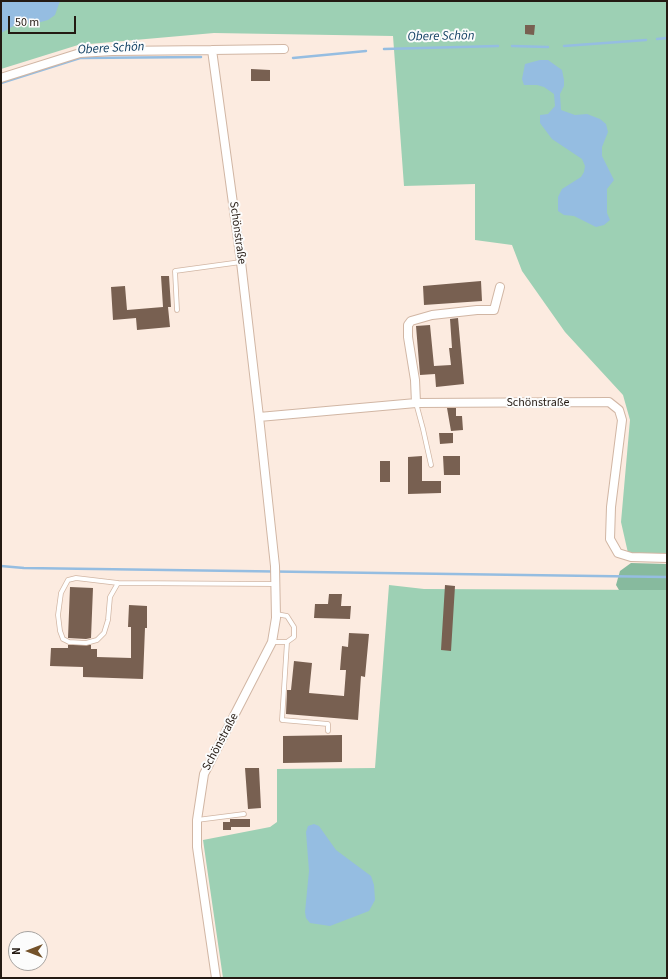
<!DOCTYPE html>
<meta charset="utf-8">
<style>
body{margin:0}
#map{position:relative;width:668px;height:979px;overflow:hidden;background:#fcebe0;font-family:"Source Sans 3",sans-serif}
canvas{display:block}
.frame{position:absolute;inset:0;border:2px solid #241a13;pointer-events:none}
.north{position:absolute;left:8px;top:931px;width:40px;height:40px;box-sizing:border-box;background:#fcfcfc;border:1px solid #a6a29f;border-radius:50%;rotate:270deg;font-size:11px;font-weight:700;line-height:16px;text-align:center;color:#241a13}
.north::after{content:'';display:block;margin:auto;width:14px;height:18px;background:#74522a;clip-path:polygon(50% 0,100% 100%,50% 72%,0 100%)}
.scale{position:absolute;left:8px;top:16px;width:68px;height:18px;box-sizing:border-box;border:2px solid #241a13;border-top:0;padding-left:5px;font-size:12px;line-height:14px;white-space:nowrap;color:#241a13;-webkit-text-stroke:3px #fcfcfc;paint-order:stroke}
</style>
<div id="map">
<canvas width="668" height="979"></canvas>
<div class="frame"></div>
<div class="north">N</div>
<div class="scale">50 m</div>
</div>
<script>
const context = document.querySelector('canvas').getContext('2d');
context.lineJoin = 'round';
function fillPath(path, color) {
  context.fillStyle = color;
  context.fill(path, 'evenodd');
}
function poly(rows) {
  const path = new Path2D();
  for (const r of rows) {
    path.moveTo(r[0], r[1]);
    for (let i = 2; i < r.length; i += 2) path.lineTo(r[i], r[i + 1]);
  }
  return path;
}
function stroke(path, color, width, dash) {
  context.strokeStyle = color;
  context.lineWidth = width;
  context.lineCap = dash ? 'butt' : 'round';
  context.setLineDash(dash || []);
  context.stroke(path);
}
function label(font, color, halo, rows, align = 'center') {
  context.font = font + ' "Source Sans 3",sans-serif';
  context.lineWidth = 4;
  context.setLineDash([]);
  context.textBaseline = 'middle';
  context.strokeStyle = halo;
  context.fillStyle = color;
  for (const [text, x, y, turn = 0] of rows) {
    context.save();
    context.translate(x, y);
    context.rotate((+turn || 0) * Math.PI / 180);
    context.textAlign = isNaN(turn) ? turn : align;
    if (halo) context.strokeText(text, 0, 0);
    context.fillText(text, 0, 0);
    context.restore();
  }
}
const green = poly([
 [1,1,667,1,667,554,628,553,621,522,630,420,623,395,565,332,522,271,512,245,475,240,475,184,404,186,393,36,214,33,78,45,1,69],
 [389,585,424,589,667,590,667,978,223,978,203,840,270,827,277,822,277,769,375,768]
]);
const forest = poly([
 [631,563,667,564,667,590,619,590,616,585,620,571]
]);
const water = poly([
 [1,1,60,1,55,15,48,20,37,23,17,24,1,33],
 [540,60,548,60,562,70,564,80,564,86,560,94,561,110,575,115,587,114,600,119,606,124,608,132,602,147,602,156,614,180,607,189,607,213,610,220,604,225,596,227,574,216,564,215,558,211,558,197,562,189,581,177,584,172,585,166,582,159,552,139,540,123,540,115,548,114,555,106,554,94,544,87,537,85,524,85,522,79,525,64],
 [314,824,319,826,336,850,371,876,374,885,375,900,369,911,330,926,310,923,306,918,305,912,309,871,306,832,308,826]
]);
const stream = poly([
 [657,39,667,38],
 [512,46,548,47],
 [564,46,646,40],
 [384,49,498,46],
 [293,58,366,51],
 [1,83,80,58,201,57],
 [1,566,24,568,667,577]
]);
const building = poly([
 [525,25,535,25,534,35,525,34],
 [251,69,270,70,270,81,251,81],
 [161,276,169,276,171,307,168,307,170,327,137,330,136,318,113,320,111,287,125,286,127,310,163,307],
 [481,281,482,301,424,305,423,286],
 [458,318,464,384,436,387,435,374,420,375,416,326,430,325,434,366,451,365,449,348,452,348,450,319],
 [447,408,456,408,456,416,462,416,463,430,451,431],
 [439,433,453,433,453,443,440,444],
 [422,456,422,481,441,481,441,493,408,494,408,457],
 [443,456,460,456,460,475,444,475],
 [380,461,390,461,390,482,380,482],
 [445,585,455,586,451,651,441,650],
 [70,587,93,588,91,638,86,639,68,638],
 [329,594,342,594,341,606,351,606,350,619,314,618,315,604,328,604],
 [129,605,147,606,147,628,145,628,143,679,83,677,83,667,50,666,51,648,68,648,68,645,91,645,91,649,97,649,97,657,131,658,131,627,128,627],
 [349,633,369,634,365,677,361,676,358,720,286,714,287,690,291,690,294,661,312,663,309,693,344,696,346,670,340,670,342,646,348,647],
 [342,735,342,762,283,763,283,736],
 [245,768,259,768,261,808,248,809],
 [230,819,250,819,250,827,231,827,231,830,223,830,223,822,230,822]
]);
const lane = poly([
 [177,310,175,271,241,262],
 [416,403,423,429,431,465],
 [118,583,76,578,68,580,61,593,58,615,60,631,63,639,69,642,86,643,97,640,104,633,108,620,110,597,118,583,275,584],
 [272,642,287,642,294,637,294,627,287,616,276,614],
 [287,642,282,720,328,724,328,731],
 [197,820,244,814]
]);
const street = poly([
 [212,50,284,49],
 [1,78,80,53,112,51,212,50,241,262,259,417,275,566,276,618,272,642,204,774,197,820,197,847,216,978],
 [416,403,415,380,408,337,408,325,411,321,432,315,477,310,494,310,500,287],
 [259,417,416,403,609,402,619,410,622,420,611,507,610,539,618,553,631,557,667,558]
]);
const streetNames = [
 ["Schönstraße",237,233,82],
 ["Schönstraße",538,403],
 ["Schönstraße",221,742,-62]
];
const waterNames = [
 ["Obere Schön",441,37,-1],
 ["Obere Schön",111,49,-3]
];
fillPath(green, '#9dd0b4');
fillPath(forest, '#87ba9e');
fillPath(water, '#95bde1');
stroke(stream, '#95bde1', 2.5);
fillPath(building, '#786051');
stroke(lane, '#d1b6a4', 5.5);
stroke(street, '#d1b6a4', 10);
stroke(lane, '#fff', 4);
stroke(street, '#fff', 8);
label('12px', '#241a13', '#fcfcfc', streetNames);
label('italic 13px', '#124063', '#fcfcfc', waterNames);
</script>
